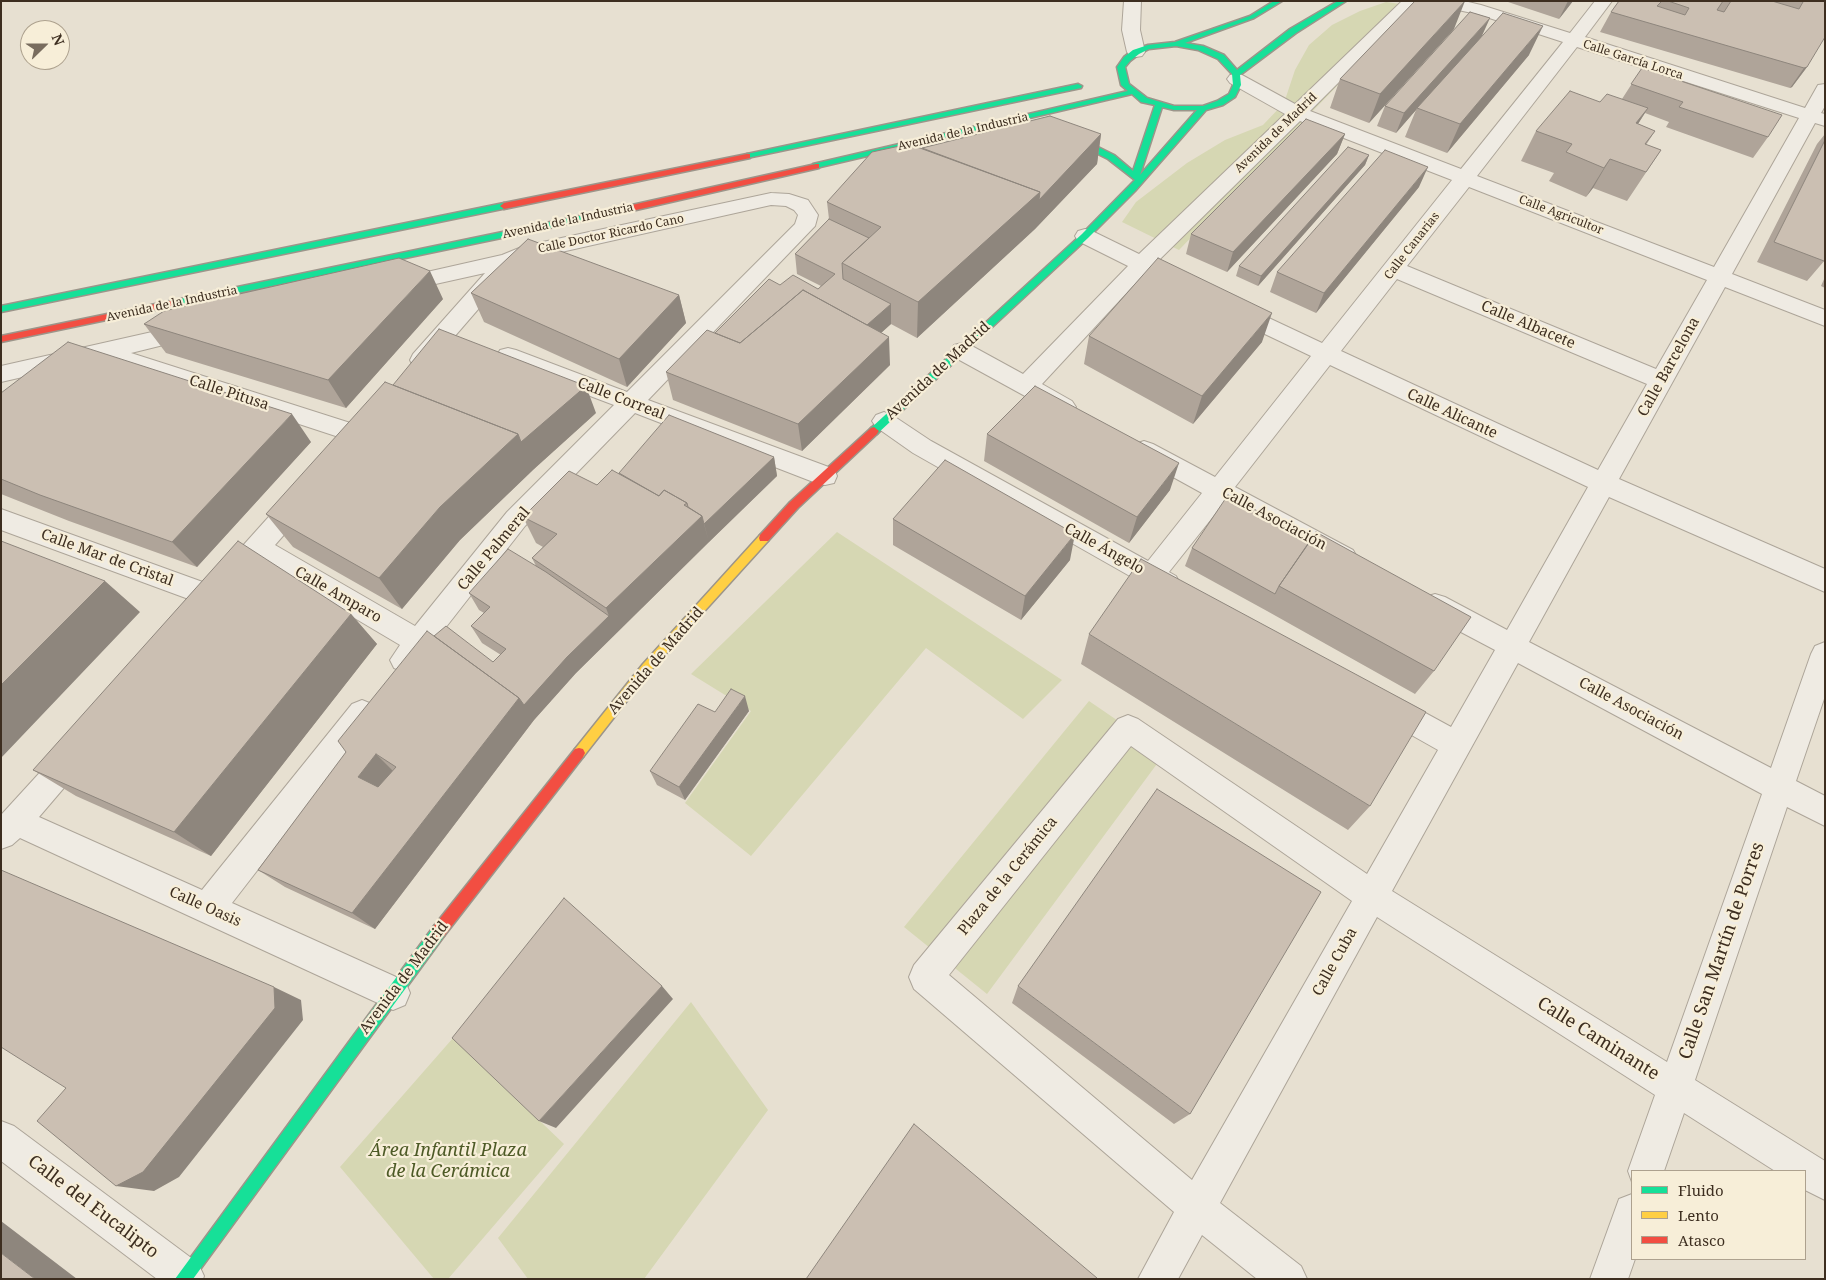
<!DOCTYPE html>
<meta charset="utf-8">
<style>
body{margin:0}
#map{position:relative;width:1826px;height:1280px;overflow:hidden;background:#e7e0d1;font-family:"Noto Serif",serif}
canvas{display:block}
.frame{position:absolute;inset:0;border:2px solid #3d2e20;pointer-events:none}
.legend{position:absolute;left:1631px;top:1170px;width:175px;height:90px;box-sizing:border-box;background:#f7eed8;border:1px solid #ada18e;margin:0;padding:6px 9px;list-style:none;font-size:15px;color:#3d2e20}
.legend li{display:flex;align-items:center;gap:10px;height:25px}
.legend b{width:25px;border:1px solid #ada18e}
.north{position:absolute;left:20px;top:20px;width:50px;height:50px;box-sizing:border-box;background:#f7eed8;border:1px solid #ada18e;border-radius:50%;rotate:68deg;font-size:14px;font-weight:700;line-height:20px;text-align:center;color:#3d2e20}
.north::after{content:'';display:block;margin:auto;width:18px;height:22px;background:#786c5e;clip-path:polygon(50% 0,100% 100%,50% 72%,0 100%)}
</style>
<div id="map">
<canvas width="1826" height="1280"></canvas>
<div class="frame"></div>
<ul class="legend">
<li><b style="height:6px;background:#16e098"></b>Fluido</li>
<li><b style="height:6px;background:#ffcf43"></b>Lento</li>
<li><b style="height:6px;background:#f24e42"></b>Atasco</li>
</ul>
<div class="north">N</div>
</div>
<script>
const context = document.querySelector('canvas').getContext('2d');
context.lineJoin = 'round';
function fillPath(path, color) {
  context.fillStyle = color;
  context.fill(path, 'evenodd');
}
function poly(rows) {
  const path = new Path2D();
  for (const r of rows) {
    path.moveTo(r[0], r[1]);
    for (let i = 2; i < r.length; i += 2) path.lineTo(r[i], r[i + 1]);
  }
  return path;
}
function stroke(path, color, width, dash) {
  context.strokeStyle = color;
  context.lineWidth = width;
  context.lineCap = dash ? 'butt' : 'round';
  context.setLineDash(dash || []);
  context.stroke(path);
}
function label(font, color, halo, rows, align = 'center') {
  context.font = font + ' "Noto Serif",serif';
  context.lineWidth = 4.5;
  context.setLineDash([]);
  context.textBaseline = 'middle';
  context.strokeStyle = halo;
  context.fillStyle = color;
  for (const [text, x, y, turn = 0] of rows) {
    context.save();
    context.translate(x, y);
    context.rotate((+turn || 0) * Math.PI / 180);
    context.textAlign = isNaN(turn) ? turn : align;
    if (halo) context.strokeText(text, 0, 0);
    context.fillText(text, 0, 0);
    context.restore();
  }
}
const green = poly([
 [1386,2,1414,6,1179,250,1122,222,1136,202,1187,163,1225,140,1263,125,1284,103,1295,70,1309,45,1332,25,1360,11],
 [837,532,1062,680,1023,719,926,648,751,856,685,803,751,711,691,674],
 [1089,701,1165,753,987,994,904,927],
 [691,1002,768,1110,644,1279,528,1279,498,1238],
 [453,1038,564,1144,448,1279,434,1279,340,1167]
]);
const street = poly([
 [1124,1,1141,1,1140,30,1145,52,1142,56,1136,57,1130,56,1127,52,1122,30,1124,1],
 [1402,1,1420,1,1310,111,1461,169,1563,42,1477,14,1434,5,1432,1,1464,1,1481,5,1570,33,1595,1,1612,1,1585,37,1805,108,1818,85,1825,84,1825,106,1821,113,1825,114,1825,126,1815,123,1732,274,1825,310,1825,326,1725,287,1619,479,1825,569,1825,592,1609,497,1529,642,1771,768,1811,654,1815,646,1825,642,1825,696,1796,781,1825,796,1825,826,1787,807,1695,1080,1825,1161,1825,1200,1805,1190,1805,1171,1775,1171,1684,1113,1664,1171,1632,1171,1632,1182,1628,1171,1655,1095,1377,917,1220,1203,1301,1266,1307,1279,1257,1279,1202,1235,1178,1279,1138,1279,1174,1212,914,989,909,977,914,965,1118,719,1128,715,1138,719,1367,874,1438,750,1376,715,1372,706,1376,697,1386,693,1396,697,1451,727,1495,650,1425,613,1422,605,1425,597,1435,594,1445,597,1507,630,1588,487,1330,365,1235,487,1353,550,1357,557,1353,564,1344,568,1335,564,1223,504,1169,572,1176,576,1180,584,1176,592,1167,595,1158,592,913,453,876,427,872,421,876,415,884,412,892,415,931,441,1148,561,1202,493,1135,456,1132,450,1135,444,1144,441,1153,444,1215,477,1311,356,1225,315,1222,310,1225,305,1233,302,1241,305,1322,343,1452,180,1300,121,1156,263,1189,279,1192,284,1189,289,1181,291,1173,289,1144,274,1042,384,1072,401,1076,407,1072,413,1064,416,1056,413,954,357,951,351,954,345,962,343,970,345,1023,374,1128,266,1078,241,1075,236,1078,231,1085,229,1092,231,1139,254,1285,114,1230,83,1227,79,1230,75,1236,74,1242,75,1295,104,1402,1],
 [1577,47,1799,118,1714,267,1477,176,1577,47],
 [1469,187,1707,280,1656,369,1407,266,1469,187],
 [1397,279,1647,384,1598,470,1341,351,1397,279],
 [1518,663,1762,794,1667,1062,1392,891,1518,663],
 [1131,746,1352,901,1192,1180,949,975,1131,746],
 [771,193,789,194,808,200,818,215,815,226,648,400,834,469,837,476,834,483,825,485,816,483,635,413,525,526,414,668,404,672,394,668,390,660,400,645,260,562,239,586,230,589,221,586,217,578,221,570,292,491,301,488,310,491,314,498,310,505,275,545,415,626,507,512,614,405,500,362,497,356,500,350,508,348,516,350,627,392,795,224,798,215,794,210,786,206,771,205,530,259,506,268,509,272,506,277,429,366,421,368,413,366,410,360,413,354,485,273,395,293,387,291,384,286,387,281,502,255,524,246,771,193],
 [192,323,200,326,203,331,200,336,131,353,366,428,369,434,366,440,357,443,101,359,1,382,1,366,192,323],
 [1,509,222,589,226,597,222,605,213,608,1,530,1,509],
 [362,700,372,704,376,713,372,722,232,903,405,981,410,993,405,1005,393,1010,20,838,12,845,1,849,1,815,66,744,76,740,86,744,91,753,86,762,39,817,202,890,352,704,362,700],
 [1,1121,14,1126,198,1263,204,1276,203,1279,157,1279,1,1161,1,1121],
 [1632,1194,1632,1259,1635,1259,1628,1279,1590,1279,1619,1199,1632,1194]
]);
const fast = poly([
 [1274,1,1282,1,1254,18,1185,43,1203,46,1224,55,1237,70,1290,29,1338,1,1346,1,1296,33,1240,75,1241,85,1235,97,1223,105,1206,110,1135,191,1088,238,877,434,871,434,869,431,871,428,1082,234,1135,180,1108,159,1084,147,1060,139,1060,135,1066,135,1090,143,1114,155,1133,171,1155,105,1141,102,1132,94,816,168,813,168,813,164,1128,91,1121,85,1117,67,1124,57,1133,50,1148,45,1175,42,1250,16,1274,1],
 [1176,46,1198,50,1218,59,1232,74,1233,85,1229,94,1217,101,1203,106,1174,106,1147,98,1129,84,1125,67,1130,61,1139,54,1149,49,1176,46],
 [1162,107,1174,110,1197,110,1140,175,1162,107],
 [1078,84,1082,86,1081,88,747,158,743,156,747,154,1078,84],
 [504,203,508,206,507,208,1,312,1,306,504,203],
 [623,207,626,208,626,212,175,306,171,303,175,300,623,207],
 [439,924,444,926,446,931,444,936,193,1279,175,1279,434,926,439,924]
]);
const slow = poly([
 [764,534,769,538,768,541,651,670,583,757,579,758,575,757,573,753,575,749,643,664,760,535,764,534]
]);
const jam = poly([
 [747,154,750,154,750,158,504,209,500,206,504,203,747,154],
 [816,164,819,164,819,168,623,213,619,210,623,207,816,164],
 [175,300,179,303,178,305,1,342,1,336,175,300],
 [874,427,879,431,877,434,798,508,768,541,760,541,759,538,760,535,790,502,871,428,874,427],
 [579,748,583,749,585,753,583,757,444,936,439,938,434,936,432,931,434,926,575,749,579,748]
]);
const wall = poly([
 [1505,1,1573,1,1559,19],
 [1619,1,1825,1,1807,67,1792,87,1790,88,1600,32,1611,12],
 [1454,29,1369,123,1330,108,1340,79],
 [1481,37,1529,55,1447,153,1405,137,1416,110,1396,133,1377,126,1385,106],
 [1642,68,1768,137,1753,158,1666,127,1669,122,1645,113,1638,124,1655,131,1646,145,1661,150,1627,201,1593,188,1586,197,1549,181,1554,173,1521,161,1536,131,1600,102,1622,99],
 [1101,134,1097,164,1035,229,917,338,891,324,881,333,890,365,802,451,673,400,666,372,715,333,780,285,818,289,821,286,797,274,795,254,829,219,827,202,922,148],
 [1345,134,1337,154,1227,272,1186,254,1191,234],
 [1825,134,1825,260,1807,281,1757,262,1817,144],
 [1369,155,1365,165,1258,286,1236,276,1239,266],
 [1419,187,1316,313,1270,292,1277,272],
 [1825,277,1825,288,1821,286],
 [471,293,679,295,686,323,627,387,484,322],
 [443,299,346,408,166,353,144,324],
 [1089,336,1262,342,1193,424,1084,364],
 [1,393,311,442,197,567,69,521,1,494],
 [596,413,534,469,460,540,402,609,293,547,266,514],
 [987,434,1170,490,1129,543,984,461],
 [774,457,777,476,709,542,576,673,534,720,375,929,285,887,258,870,434,636,493,662,501,655,482,643,471,626,484,613,479,610,469,593,536,566,532,558,543,547,536,543,523,517,597,485,619,473],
 [893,519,1070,560,1021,620,893,545],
 [1311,540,1434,671,1415,694,1267,611,1185,566,1192,548],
 [351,614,377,644,211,856,76,796,33,770],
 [1089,634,1370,806,1348,830,1081,664],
 [749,711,685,800,657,785,650,771,715,712],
 [1018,986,1190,1114,1174,1124,1012,1003]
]);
const shadedWall = poly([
 [1465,1,1454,29,1369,123,1380,94],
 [1568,1,1573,1,1559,19],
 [1490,18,1481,38,1417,108,1416,110,1396,133,1404,113],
 [1543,26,1529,55,1447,153,1460,124],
 [1807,67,1792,87,1790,88,1804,68],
 [1648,108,1629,138,1636,123],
 [1101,134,1097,164,1035,229,917,338,918,302],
 [1345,134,1337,154,1227,272,1233,252],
 [1369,155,1365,165,1258,286,1261,276],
 [1610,159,1593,188,1586,197,1604,168],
 [1428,167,1419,187,1316,313,1324,293],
 [430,271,443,299,346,408,328,380],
 [679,295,686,323,627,387,619,359],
 [891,304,891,324,862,350,861,330],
 [1272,313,1262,342,1193,424,1202,396],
 [889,337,890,365,802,451,798,424],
 [586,386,596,413,534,469,460,540,402,609,379,578,440,507,518,434],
 [292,414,311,442,197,567,172,542],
 [774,457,777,476,709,542,704,524],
 [1179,463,1170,490,1129,543,1137,517],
 [702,516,709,542,576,673,534,720,375,929,352,913,519,698,567,657,609,616,606,608],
 [1075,534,1070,560,1021,620,1025,596],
 [105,581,140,612,1,758,1,685],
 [351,614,377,644,211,856,174,832],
 [745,696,749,711,685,800,679,787],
 [376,754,397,775,379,797,358,777],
 [662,986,673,999,556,1128,539,1121],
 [274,987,301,1000,303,1020,179,1177,154,1191,116,1186],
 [1,1221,77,1279,35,1279,1,1253]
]);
const building = poly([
 [1415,1,1465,1,1380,94,1340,79,1415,1],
 [1619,1,1662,1,1657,6,1685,15,1689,8,1668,1,1723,1,1717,10,1724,12,1731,1,1772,1,1799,9,1803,2,1800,1,1825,1,1825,37,1807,67,1804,68,1611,12,1619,1],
 [1470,12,1490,18,1404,113,1385,106,1470,12],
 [1503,13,1543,26,1460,124,1417,108,1503,13],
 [1642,68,1782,115,1768,137,1679,107,1683,102,1631,84,1642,68],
 [1570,91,1600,102,1607,94,1648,108,1636,123,1655,131,1645,144,1661,150,1646,172,1610,159,1604,168,1566,152,1572,144,1536,131,1570,91],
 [1050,116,1101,134,1039,200,1040,192,922,148,1050,116],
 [1306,119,1345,134,1233,252,1191,234,1306,119],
 [1825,140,1825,260,1824,261,1774,242,1825,140],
 [909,144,1040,192,918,302,842,263,881,227,827,202,872,152,909,144],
 [1348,147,1369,155,1261,276,1239,266,1348,147],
 [1385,150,1428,167,1324,293,1277,272,1385,150],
 [829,219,869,238,842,263,843,279,891,304,867,325,803,290,740,343,715,333,769,279,780,285,793,275,818,289,835,274,795,254,829,219],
 [528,239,679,295,619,359,471,293,528,239],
 [399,258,430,271,328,380,144,324,164,311,399,258],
 [1158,258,1272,313,1202,396,1089,336,1158,258],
 [803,290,889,337,798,424,666,372,707,330,740,343,803,290],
 [439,329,586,386,521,442,518,434,393,385,439,329],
 [68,342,292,414,172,542,40,495,1,479,1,393,68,342],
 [385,382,518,434,440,507,379,578,266,514,385,382],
 [1035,386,1179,463,1137,517,987,434,1035,386],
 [669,415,774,457,704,524,702,516,688,507,687,503,664,490,659,496,619,473,669,415],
 [945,460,1075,534,1025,596,893,519,945,460],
 [612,470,659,496,664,490,687,503,684,505,702,516,606,608,532,558,557,534,523,517,569,471,597,485,612,470],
 [1228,495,1311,540,1279,586,1275,594,1192,548,1228,495],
 [1316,532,1471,617,1434,671,1279,586,1316,532],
 [1,541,105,581,1,685,1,541],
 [238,541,351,614,174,832,33,770,238,541],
 [508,549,546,572,609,616,567,657,524,705,519,698,434,636,446,626,493,662,506,649,471,626,490,607,469,593,508,549],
 [1141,559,1426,712,1370,806,1089,634,1141,559],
 [427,631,519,698,352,913,258,870,346,752,338,741,427,631],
 [376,754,396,767,378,787,358,777,376,754],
 [731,689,745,696,679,787,650,771,698,704,715,712,731,689],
 [1157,789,1321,892,1190,1114,1018,986,1157,789],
 [1,870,274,987,275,1008,143,1172,116,1186,37,1121,66,1088,1,1047,1,870],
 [564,898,662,986,539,1121,452,1038,564,898],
 [914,1124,1097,1278,1097,1279,806,1279,914,1124],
 [1,1253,35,1279,1,1279,1,1253]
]);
const farStreetnames = [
 ["Calle García Lorca",1633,60,18],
 ["Avenida de la Industria",963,132,-13],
 ["Avenida de Madrid",1276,133,-44],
 ["Calle Agricultor",1561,215,21],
 ["Avenida de la Industria",568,221,-12],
 ["Calle Doctor Ricardo Cano",611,234,-12],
 ["Calle Canarias",1412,246,-52],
 ["Avenida de la Industria",172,304,-12]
];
const streetNames = [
 ["Calle Albacete",1528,325,23],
 ["Calle Barcelona",1669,367,-61],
 ["Avenida de Madrid",938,371,-43],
 ["Calle Pitusa",229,393,18],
 ["Calle Correal",621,399,21],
 ["Calle Alicante",1452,414,25],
 ["Calle Asociación",1274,519,28],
 ["Calle Palmeral",494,549,-50],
 ["Calle Ángelo",1104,549,29],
 ["Calle Mar de Cristal",107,558,20],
 ["Calle Amparo",338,595,30],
 ["Avenida de Madrid",656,661,-49],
 ["Calle Asociación",1631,709,28],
 ["Plaza de la Cerámica",1008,876,-51],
 ["Calle Oasis",205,907,24],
 ["Calle Cuba",1335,962,-61],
 ["Avenida de Madrid",404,978,-53]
];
const nearStreetnames = [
 ["Calle San Martín de Porres",1722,951,-71],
 ["Calle Caminante",1598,1039,32],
 ["Calle del Eucalipto",93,1207,37]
];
const nearParknames = [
 ["Área Infantil Plaza",448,1151],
 ["de la Cerámica",448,1172]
];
fillPath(green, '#d6d7b3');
stroke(street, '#ada599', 2);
stroke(fast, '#9c958a', 3);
stroke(slow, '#9c958a', 3);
stroke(jam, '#9c958a', 3);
fillPath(street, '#efebe3');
fillPath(fast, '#16e098');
fillPath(slow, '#ffcf43');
fillPath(jam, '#f24e42');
fillPath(wall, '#afa499');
fillPath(shadedWall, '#8e867d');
fillPath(building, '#cbbfb2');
stroke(building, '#8e867d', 1);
label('12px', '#3d2e20', '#f7eed8', farStreetnames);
label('15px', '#3d2e20', '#f7eed8', streetNames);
label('18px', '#3d2e20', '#f7eed8', nearStreetnames);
label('italic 18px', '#4d5a26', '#f7eed8', nearParknames);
</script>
